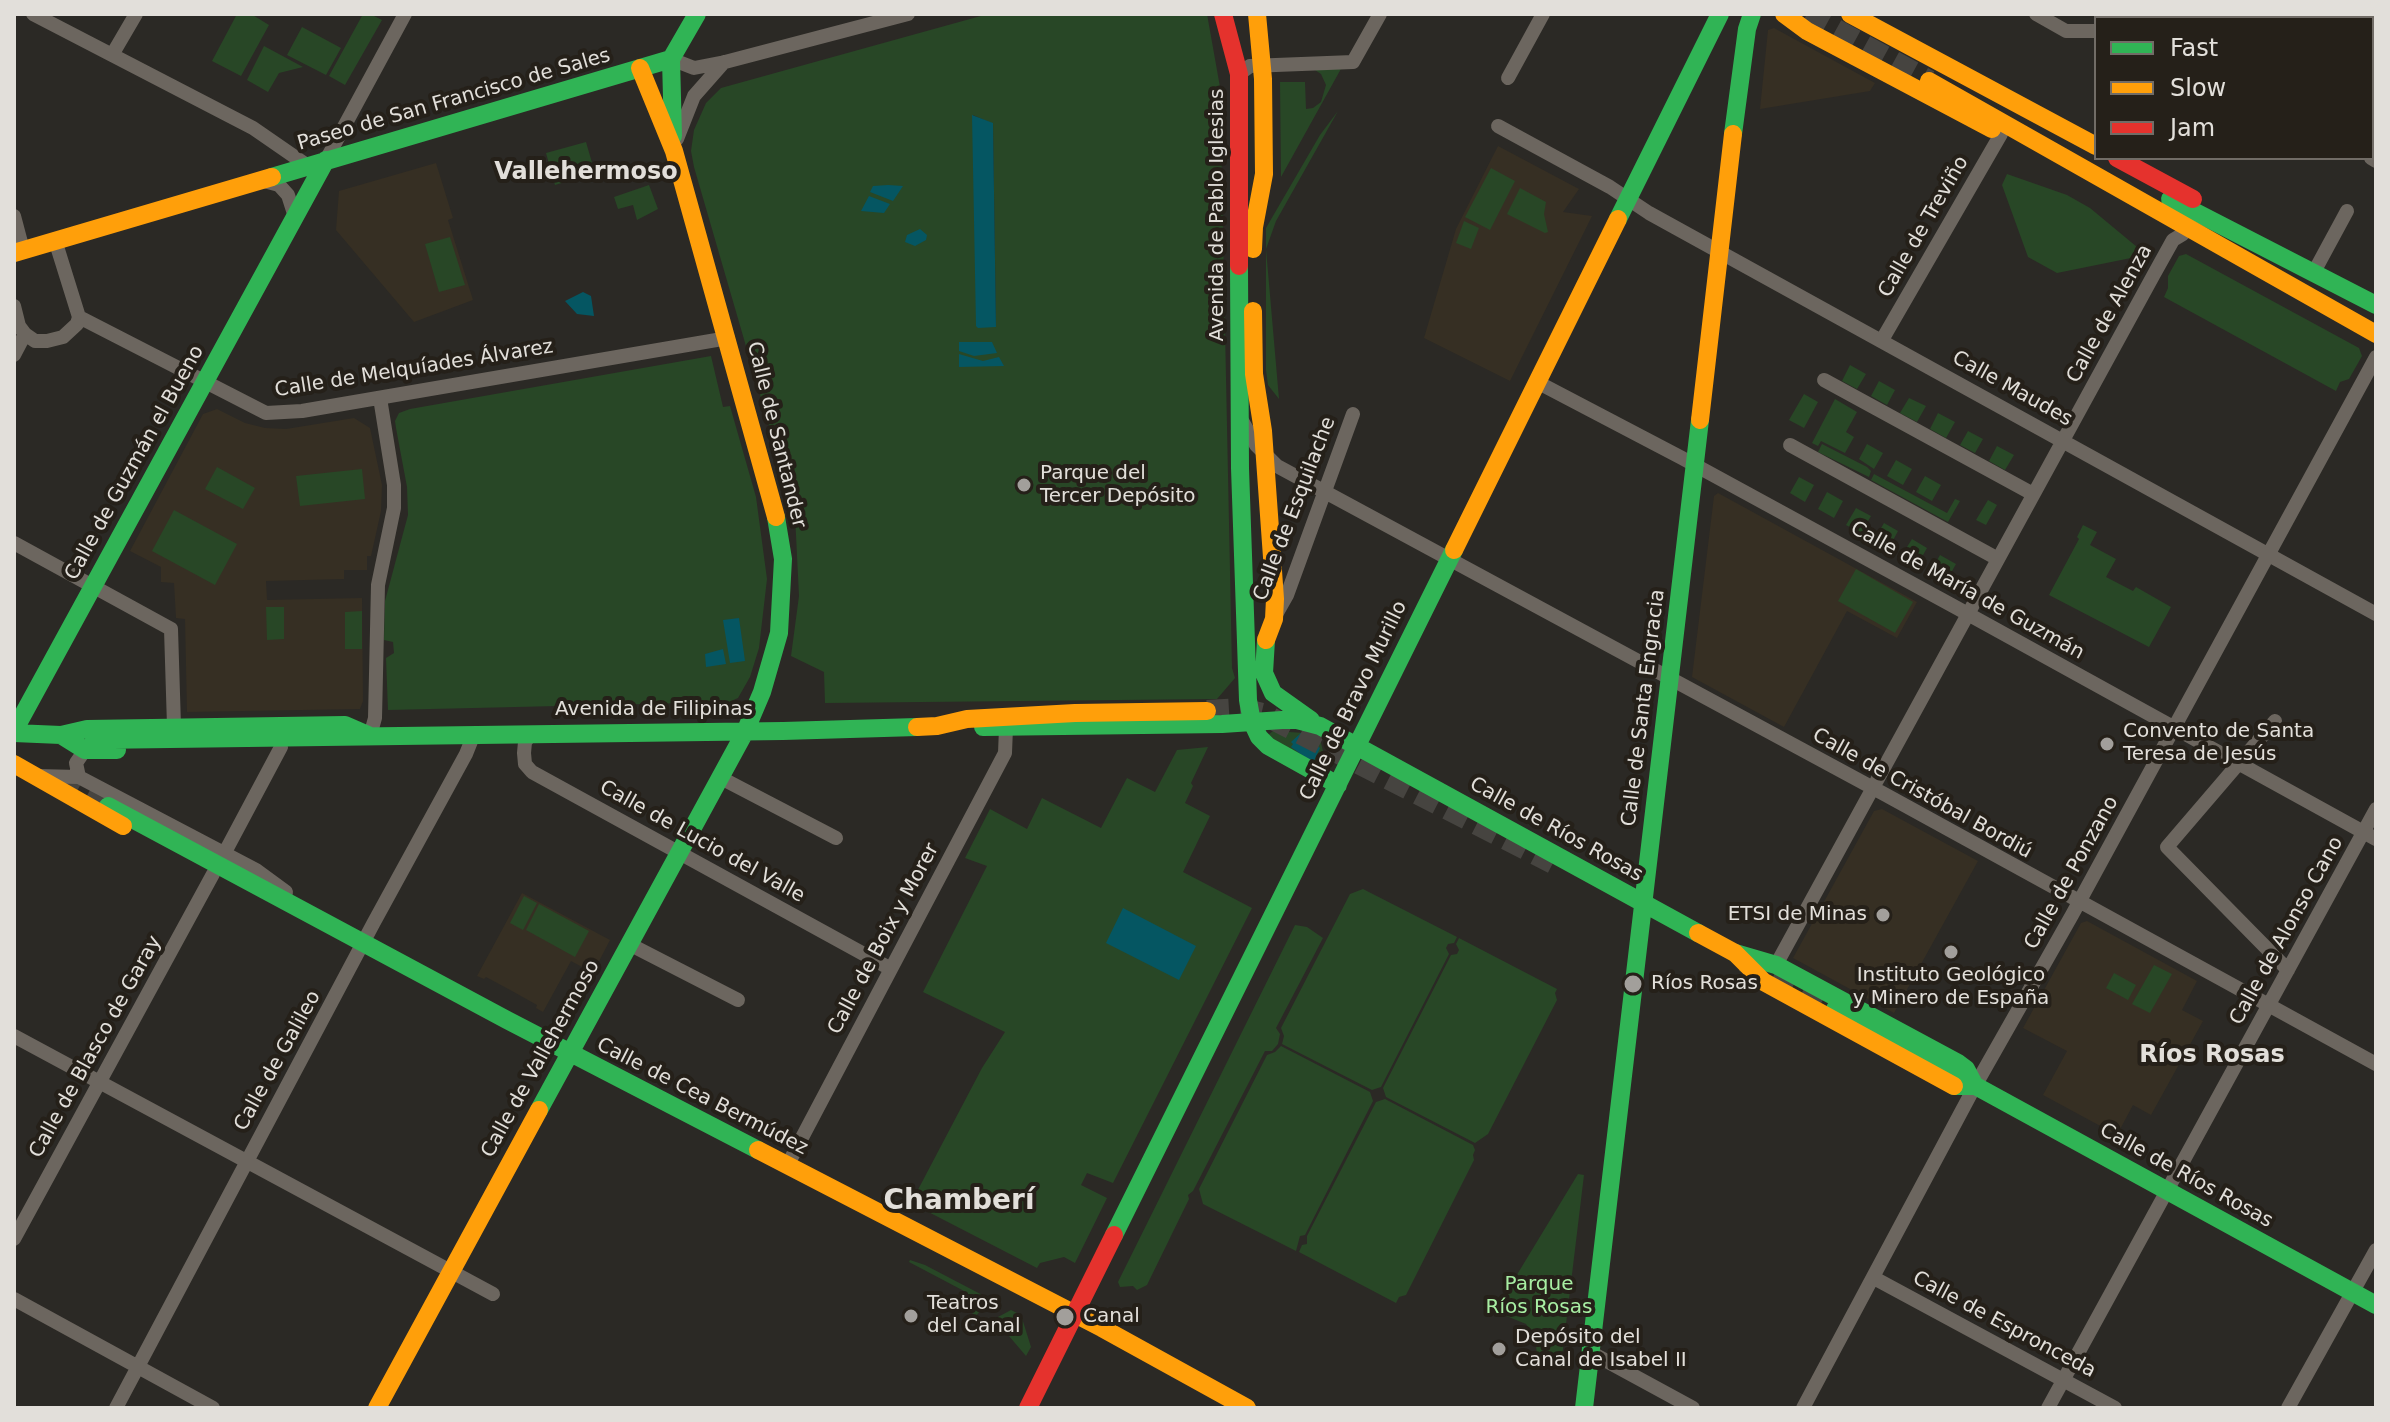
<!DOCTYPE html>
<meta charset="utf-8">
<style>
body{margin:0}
#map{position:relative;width:2390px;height:1422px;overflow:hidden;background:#2b2925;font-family:"DejaVu Sans",sans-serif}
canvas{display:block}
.frame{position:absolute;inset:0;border:16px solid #e2dfda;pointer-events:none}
.legend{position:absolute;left:2094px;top:16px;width:280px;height:144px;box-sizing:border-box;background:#252019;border:2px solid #716c66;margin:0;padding:10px 14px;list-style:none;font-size:24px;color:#e2dfda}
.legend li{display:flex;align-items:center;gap:16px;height:40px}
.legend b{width:40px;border:2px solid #716c66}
</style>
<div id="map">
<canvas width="2390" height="1422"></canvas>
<div class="frame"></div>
<ul class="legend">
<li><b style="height:10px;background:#30b455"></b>Fast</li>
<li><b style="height:10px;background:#ff9f0a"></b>Slow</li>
<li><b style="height:10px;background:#e5322d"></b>Jam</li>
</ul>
</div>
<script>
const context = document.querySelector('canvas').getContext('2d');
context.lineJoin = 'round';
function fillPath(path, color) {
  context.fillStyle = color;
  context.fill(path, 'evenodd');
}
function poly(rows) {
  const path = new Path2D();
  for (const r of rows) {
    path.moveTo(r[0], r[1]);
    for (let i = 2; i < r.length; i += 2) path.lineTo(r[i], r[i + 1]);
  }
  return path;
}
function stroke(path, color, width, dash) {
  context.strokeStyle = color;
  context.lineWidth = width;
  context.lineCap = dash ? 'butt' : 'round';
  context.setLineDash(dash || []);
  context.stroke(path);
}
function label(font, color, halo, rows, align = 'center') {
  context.font = font + ' "DejaVu Sans",sans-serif';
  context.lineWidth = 8;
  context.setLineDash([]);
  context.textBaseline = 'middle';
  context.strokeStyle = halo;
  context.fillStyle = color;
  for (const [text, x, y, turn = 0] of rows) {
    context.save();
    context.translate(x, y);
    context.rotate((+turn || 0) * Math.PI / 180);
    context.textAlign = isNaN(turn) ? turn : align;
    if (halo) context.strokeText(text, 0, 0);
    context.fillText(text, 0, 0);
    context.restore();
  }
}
const built = poly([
 [1774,28,1875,83,1870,91,1760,109,1768,30],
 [1498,146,1579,189,1563,212,1592,216,1510,381,1424,338,1456,229],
 [436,163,453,218,448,220,473,300,414,322,336,230,339,191],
 [217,409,245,423,265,428,286,429,354,418,370,428,382,485,381,511,371,556,367,556,367,570,344,570,344,579,266,581,267,600,362,598,363,701,360,709,187,712,185,619,176,618,174,583,161,582,161,567,130,551,203,414],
 [1718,493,1917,602,1897,638,1847,611,1784,727,1692,677,1714,496],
 [1882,809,1978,861,1894,1013,1793,958,1874,811],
 [522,893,610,940,593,973,571,961,543,1012,536,1008,537,1005,512,991,486,977,484,979,477,976],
 [2087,921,2197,981,2182,1010,2203,1021,2151,1115,2133,1105,2117,1135,2043,1095,2067,1051,2023,1028,2081,923]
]);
const green = poly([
 [237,14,251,14,269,25,241,76,212,61],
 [363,14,370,14,382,20,345,85,329,76],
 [988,14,1207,14,1220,87,1232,668,1235,678,1217,699,825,703,824,672,791,656,799,596,795,515,694,167,691,151,694,130,706,103,721,88],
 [973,115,993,124,996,327,978,326],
 [302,27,341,48,326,75,287,55],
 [264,46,303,67,279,73,268,92,247,80],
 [1342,67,1281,177,1280,82,1305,82,1306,109,1313,108,1321,102,1326,85,1321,74,1312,68],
 [1338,111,1276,221,1266,249,1279,399,1268,385,1266,370,1266,228,1320,135],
 [586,142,595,173,555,185,546,153],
 [1491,168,1515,181,1490,230,1465,217],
 [2007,174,2067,195,2090,208,2137,247,2137,252,2131,258,2057,273,2028,257,2002,185],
 [649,185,658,209,637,220,633,205,618,209,614,197],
 [1520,188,1546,202,1544,214,1548,232,1545,233,1507,214],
 [1464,221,1479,228,1471,249,1456,243],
 [450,237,465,285,439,292,425,244],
 [2186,254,2359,348,2362,356,2349,379,2340,382,2336,391,2164,297,2168,288,2168,276,2179,256],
 [711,356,723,407,730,406,756,497,767,579,759,648,750,677,738,698,729,702,388,710,386,658,394,653,393,642,384,640,385,601,408,515,407,487,396,428,395,421,399,413,410,409],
 [1850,365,1866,374,1857,389,1842,381],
 [1879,381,1895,390,1887,405,1871,396],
 [1804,394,1818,402,1804,428,1789,420],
 [1909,398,1926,406,1917,422,1900,413],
 [1835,399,1857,412,1846,432,1854,437,1845,453,1821,441,1818,446,1812,443],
 [1938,413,1955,422,1946,438,1930,429],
 [1968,431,1983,439,1975,453,1960,445],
 [1822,444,1867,467,1871,471,1869,477,1818,452],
 [1867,444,1883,453,1874,469,1859,459],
 [1997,446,2014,455,2005,470,1989,461],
 [1896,460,1912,469,1903,485,1887,476],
 [217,467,255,488,243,509,205,489],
 [362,469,365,499,300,506,296,476],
 [1874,474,1947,513,1955,499,1960,501,1948,522,1871,480],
 [1925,476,1941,485,1932,501,1916,492],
 [1799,477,1814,485,1805,502,1790,493],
 [1827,492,1843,501,1834,518,1818,509],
 [1988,500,1997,505,1986,525,1976,520],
 [1856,508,1871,516,1861,533,1846,525],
 [174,510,237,544,215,585,152,551],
 [1884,523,1898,531,1889,548,1874,540],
 [2083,525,2097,532,2090,545,2116,559,2106,577,2133,591,2136,587,2171,607,2149,647,2049,595,2079,539,2077,537],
 [1912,539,1927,548,1918,564,1902,555],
 [1940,555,1956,564,1947,580,1931,571],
 [1856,569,1913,602,1895,633,1838,601],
 [266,607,284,607,284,639,267,640],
 [362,611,362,649,345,649,345,612],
 [1273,731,1305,733,1320,739,1325,759,1319,770,1298,759,1268,735],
 [1208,747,1191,783,1193,786,1185,803,1210,816,1183,872,1252,908,1113,1183,1087,1173,1081,1185,1107,1198,1075,1263,1064,1257,1040,1263,1037,1268,911,1203,982,1068,1005,1032,923,992,987,866,965,858,990,809,1027,829,1042,798,1101,828,1127,778,1155,792,1177,750],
 [1363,889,1457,937,1454,943,1448,944,1446,948,1449,954,1381,1087,1372,1090,1282,1044,1284,1036,1281,1028,1350,894],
 [524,896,537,903,523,930,510,923],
 [539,904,589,931,575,957,526,930],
 [1295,925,1307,927,1323,938,1276,1028,1280,1034,1278,1044,1272,1051,1265,1051,1193,1191,1188,1195,1189,1199,1147,1285,1137,1290,1133,1286,1120,1287,1118,1282],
 [1459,938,1557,989,1555,993,1557,1000,1488,1134,1475,1143,1386,1097,1383,1088,1451,955,1457,954,1459,950,1456,944],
 [2154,965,2172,974,2150,1013,2132,1004],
 [2114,973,2136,985,2128,1000,2106,988],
 [1281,1046,1370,1092,1373,1101,1305,1235,1300,1236,1296,1251,1203,1204,1199,1189,1267,1055,1275,1052],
 [1385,1099,1473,1145,1475,1150,1473,1155,1474,1160,1406,1295,1399,1297,1396,1303,1299,1252,1302,1245,1307,1244,1307,1236,1376,1102],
 [1578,1174,1584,1175,1562,1357,1537,1354,1535,1338,1526,1324,1499,1313,1498,1306],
 [910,1260,925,1265,990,1299,976,1316,972,1313,964,1291,909,1262],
 [1011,1310,1021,1315,1031,1347,1026,1356,997,1322,983,1325]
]);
const water = poly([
 [972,115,993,123,996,327,978,328,976,326],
 [873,186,888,185,903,186,893,201,870,192],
 [869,196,890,204,884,213,861,211],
 [920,229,927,235,926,240,915,246,905,242,907,235],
 [583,292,591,296,594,316,577,314,565,301],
 [959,342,992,342,997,353,974,356,959,351],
 [959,354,983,361,999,357,1004,366,959,367],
 [739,618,745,661,730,663,723,620],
 [723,649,726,664,706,667,705,654],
 [1301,733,1320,748,1313,763,1291,747,1293,744,1291,742],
 [1123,908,1196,946,1179,980,1106,943]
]);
const primaryTunnel = poly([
 [1807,14,1929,81],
 [1207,711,1242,709,1263,714,1553,863],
 [58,780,108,806],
 [1744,961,1835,1009]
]);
const street = poly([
 [33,14,253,128,308,166],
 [2036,14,2066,31,2096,31],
 [2194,18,2196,14],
 [2325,18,2327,14],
 [112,55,136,14],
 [671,59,694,68,725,62,908,14],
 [1239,74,1250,66,1353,62,1380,14],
 [1508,78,1543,14],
 [1498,126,1610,187,1649,213,2376,614],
 [677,139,694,96,724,62],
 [2371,158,2376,161],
 [326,160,405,14],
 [264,181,279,185,288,195,295,217],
 [14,216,23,250],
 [2314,272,2347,211],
 [14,306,19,326,25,334,35,341,47,341,63,337,77,324,79,317,55,240],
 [79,317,266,413,302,411,728,338],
 [1882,340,2001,134],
 [14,355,25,334],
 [1824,380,2033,494],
 [1537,382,1682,458,1957,608,2376,839],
 [1241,419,1256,445,1277,466,1886,795,2376,1064],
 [1790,445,1998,559],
 [14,543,171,629,174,726],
 [1274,618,1287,595,1353,414],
 [2275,721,2167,847,2288,970],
 [532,733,525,742,524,753,525,764,532,772,891,969],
 [370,736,375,718,378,585,394,508,394,485,380,398],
 [85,750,76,763,79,777,256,870,286,892],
 [37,776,79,777],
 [721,778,836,838],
 [224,854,281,747],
 [629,944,738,1000],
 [1776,965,2153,276,2173,240,2183,234],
 [14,1036,493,1294],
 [787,1166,1005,753,1006,728],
 [14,1239,213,874],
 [1874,1278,2115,1408],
 [14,1299,213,1408],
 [1590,1352,1693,1408],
 [116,1408,373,924,466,754,474,734],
 [1803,1408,1975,1086,2072,915,2376,357],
 [2048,1408,2376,809],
 [2288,1408,2376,1250]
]);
const fast = poly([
 [671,59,673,136],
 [1733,134,1747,29,1752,14],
 [272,177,671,59,697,14],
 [2170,199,2376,305],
 [1618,219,1720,14],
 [1239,266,1240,468,1248,700,1252,722,1259,737,1268,746,1338,785],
 [1266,640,1264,673,1273,693,1311,720],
 [983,727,1222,724,1282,720,1297,720,1320,726,1698,933],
 [14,731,326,160],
 [14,733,61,735,87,729,345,725,368,735],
 [61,735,85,750,117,750],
 [94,740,783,731,917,727],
 [108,806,507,1020,758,1150],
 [1735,953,1776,965,1958,1063,1966,1069,1975,1086,1954,1086],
 [1835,1009,2376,1305],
 [539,1110,745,732,762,692,779,633,783,559,776,517],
 [1114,1235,1454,550],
 [1584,1408,1700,420]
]);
const slow = poly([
 [1784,14,1807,31,1992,129],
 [1850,14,2096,146],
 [640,68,674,151,776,517],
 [1929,81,2376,334],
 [1253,249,1254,227,1264,174,1263,79,1257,14],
 [14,253,272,177],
 [1253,311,1254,374,1263,431,1275,599,1274,619,1266,640],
 [1700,420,1733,134],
 [1454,550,1618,219],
 [917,727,937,726,967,719,1075,713,1207,711],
 [14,764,123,826],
 [1698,933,1735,953,1764,982,1954,1086],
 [758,1150,1102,1328,1247,1408],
 [377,1408,539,1110]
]);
const jam = poly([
 [1223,14,1239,74,1239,266],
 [2117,158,2193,199],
 [1028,1408,1114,1235]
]);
const markers = [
 [1024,485,8,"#a29f9b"],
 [2107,744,8,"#a29f9b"],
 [1883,915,8,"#a29f9b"],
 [1951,952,8,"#a29f9b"],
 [1633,984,10,"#a29f9b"],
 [911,1316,8,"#a29f9b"],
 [1065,1317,10,"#a29f9b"],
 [1499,1349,8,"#a29f9b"]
];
const streetNames = [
 ["Paseo de San Francisco de Sales",454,100,-16],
 ["Avenida de Pablo Iglesias",1218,215,-90],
 ["Calle de Treviño",1924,227,-60],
 ["Calle de Alenza",2110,314,-61],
 ["Calle de Melquíades Álvarez",414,369,-9],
 ["Calle Maudes",2012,389,29],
 ["Calle de Santander",776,435,76],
 ["Calle de Guzmán el Bueno",135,463,-61],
 ["Calle de Esquilache",1295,509,-69],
 ["Calle de María de Guzmán",1967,591,29],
 ["Calle de Bravo Murillo",1354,701,-64],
 ["Calle de Santa Engracia",1644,708,-83],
 ["Avenida de Filipinas",654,710],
 ["Calle de Cristóbal Bordiú",1922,794,29],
 ["Calle de Ríos Rosas",1556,830,29],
 ["Calle de Lucio del Valle",702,842,29],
 ["Calle de Ponzano",2072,873,-61],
 ["Calle de Alonso Cano",2287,931,-61],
 ["Calle de Boix y Morer",884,939,-62],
 ["Calle de Blasco de Garay",96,1047,-61],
 ["Calle de Vallehermoso",541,1059,-61],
 ["Calle de Galileo",278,1061,-61],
 ["Calle de Cea Bermúdez",702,1097,27],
 ["Calle de Ríos Rosas",2186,1176,29],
 ["Calle de Espronceda",2004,1325,28]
];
const poiNames = [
 ["Parque del",1040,474],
 ["Tercer Depósito",1040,497],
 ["Convento de Santa",2123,732],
 ["Teresa de Jesús",2123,755],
 ["ETSI de Minas",1867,915,"right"],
 ["Instituto Geológico",1951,976,"center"],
 ["y Minero de España",1951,999,"center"],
 ["Ríos Rosas",1651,984],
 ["Teatros",927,1304],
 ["del Canal",927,1327],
 ["Canal",1083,1317],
 ["Depósito del",1515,1338],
 ["Canal de Isabel II",1515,1361]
];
const parkNames = [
 ["Parque",1539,1285],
 ["Ríos Rosas",1539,1308]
];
const quarterNames = [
 ["Vallehermoso",586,173],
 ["Ríos Rosas",2212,1056]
];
const districtNames = [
 ["Chamberí",959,1202]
];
fillPath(built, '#362f23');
fillPath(green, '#284726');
fillPath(water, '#055662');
stroke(primaryTunnel, '#464440', 22, [22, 11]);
stroke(street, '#6c665f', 14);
stroke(fast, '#30b455', 18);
stroke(slow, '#ff9f0a', 18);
stroke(jam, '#e5322d', 18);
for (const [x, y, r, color] of markers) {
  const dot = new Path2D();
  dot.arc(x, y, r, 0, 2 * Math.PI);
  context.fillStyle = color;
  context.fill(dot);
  stroke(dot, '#252019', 3);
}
label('20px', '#e2dfda', '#252019', streetNames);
label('20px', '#e2dfda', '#252019', poiNames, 'left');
label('20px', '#a8eea3', '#252019', parkNames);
label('bold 24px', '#e2dfda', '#252019', quarterNames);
label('bold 28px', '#e2dfda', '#252019', districtNames);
</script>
